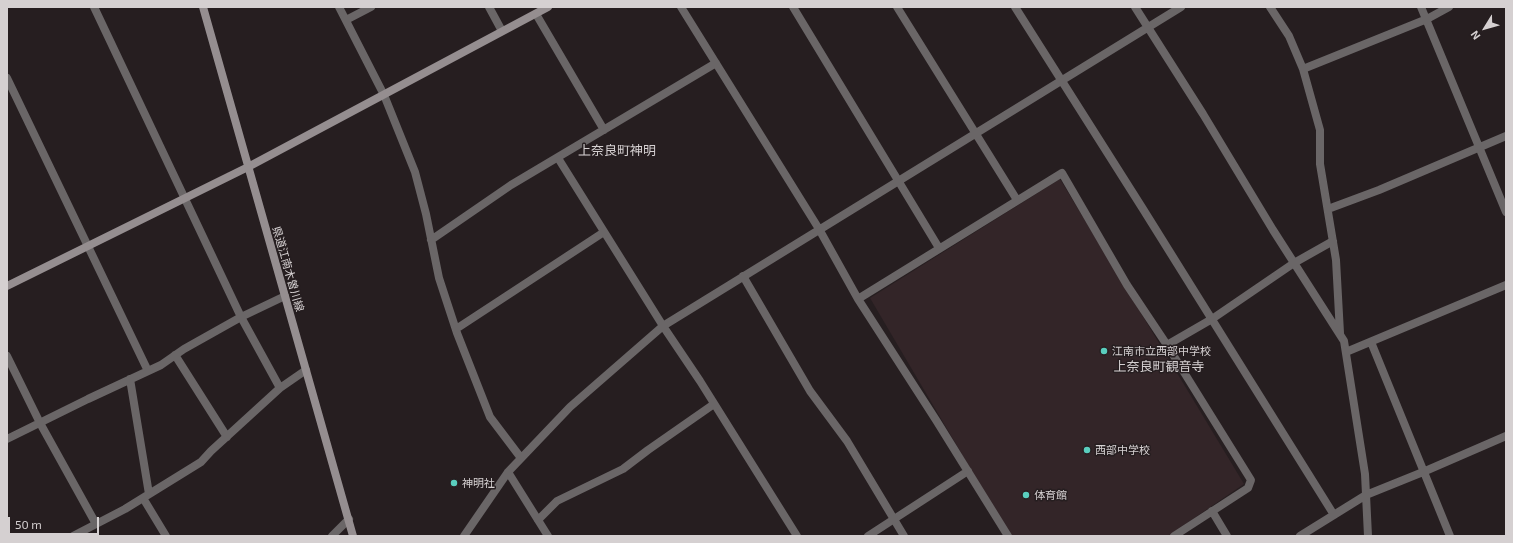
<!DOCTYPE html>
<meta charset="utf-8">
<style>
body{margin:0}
#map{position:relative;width:1513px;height:543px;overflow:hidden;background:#261e20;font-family:"Exo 2",sans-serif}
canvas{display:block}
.frame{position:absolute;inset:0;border:8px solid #d5d0d1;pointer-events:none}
.north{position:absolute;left:1465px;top:8px;width:40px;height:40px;-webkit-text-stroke:3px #261e20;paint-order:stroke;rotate:233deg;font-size:11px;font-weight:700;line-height:16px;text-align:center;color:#d5d0d1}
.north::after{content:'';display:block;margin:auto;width:14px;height:18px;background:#d5d0d1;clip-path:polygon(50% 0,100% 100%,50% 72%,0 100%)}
.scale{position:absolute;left:8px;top:517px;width:91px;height:18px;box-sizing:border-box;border:2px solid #d5d0d1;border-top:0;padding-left:5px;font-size:12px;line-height:14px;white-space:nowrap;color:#d5d0d1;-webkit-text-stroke:3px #261e20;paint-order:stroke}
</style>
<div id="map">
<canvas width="1513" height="543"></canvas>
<div class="frame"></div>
<div class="north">N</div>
<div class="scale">50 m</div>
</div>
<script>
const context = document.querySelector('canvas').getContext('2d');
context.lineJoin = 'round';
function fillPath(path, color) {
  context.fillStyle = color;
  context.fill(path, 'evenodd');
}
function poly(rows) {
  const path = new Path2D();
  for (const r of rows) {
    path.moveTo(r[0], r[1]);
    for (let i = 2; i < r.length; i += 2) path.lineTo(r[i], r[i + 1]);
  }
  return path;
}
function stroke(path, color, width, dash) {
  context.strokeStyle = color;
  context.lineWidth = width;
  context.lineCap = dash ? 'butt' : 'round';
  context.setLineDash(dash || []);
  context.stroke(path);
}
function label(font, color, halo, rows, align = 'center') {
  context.font = font + ' "Exo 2","Noto Sans JP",sans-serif';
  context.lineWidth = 3;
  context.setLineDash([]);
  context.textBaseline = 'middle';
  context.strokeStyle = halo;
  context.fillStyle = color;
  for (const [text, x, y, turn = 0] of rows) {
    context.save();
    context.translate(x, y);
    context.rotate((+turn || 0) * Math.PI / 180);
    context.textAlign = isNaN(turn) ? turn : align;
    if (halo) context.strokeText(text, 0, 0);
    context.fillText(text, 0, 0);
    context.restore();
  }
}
const built = poly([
 [1060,179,1244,484,1168,536,1010,536,870,298]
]);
const street = poly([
 [94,7,241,317,280,388],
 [339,7,384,95,415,172,426,214,439,278,457,333,490,417,521,458],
 [489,7,502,31],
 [681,7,819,229,858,299,936,420,1008,536],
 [793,7,939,248],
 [897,7,1017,200],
 [1015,7,1143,209,1334,515],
 [1135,7,1203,114,1273,230,1344,341,1365,474,1368,536],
 [1270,7,1289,36,1303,69,1320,130,1320,164,1336,260,1340,333],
 [1421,7,1506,212],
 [536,14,604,130],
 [346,20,371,7],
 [1303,69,1427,19,1449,7],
 [7,78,148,371],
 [558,158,663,326,700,381,797,536],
 [1328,209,1379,190,1506,136],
 [431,240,511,185,716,63],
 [743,276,810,391,847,441,904,536],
 [858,299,1062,173,1127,285,1167,345,1251,480,1248,488,1174,536],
 [456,329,604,232],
 [1371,342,1450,536],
 [1167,345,1212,319,1294,263,1333,241],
 [1346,352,1506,285],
 [175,355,227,437],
 [7,356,40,423,96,524],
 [130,379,149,494],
 [7,439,88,399,161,365,184,349,241,317,285,296],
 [508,472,548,536],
 [143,498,166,536],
 [1212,511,1227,536],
 [538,520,557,501,623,469,648,450,714,404],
 [73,536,125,509,201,462,211,451,280,388,306,370],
 [332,536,349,519],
 [464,536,508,472,570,407,663,326,1181,7],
 [868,536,968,471],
 [1300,536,1366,495,1423,472,1506,436]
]);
const secondary = poly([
 [203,7,353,536],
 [7,286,248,167,548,7]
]);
const markers = [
 [1104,351,4,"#5acebe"],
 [1087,450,4,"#5acebe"],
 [454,483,4,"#5acebe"],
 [1026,495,4,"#5acebe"]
];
const streetNames = [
 ["県道江南木曽川線",288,269,74]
];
const poiNames = [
 ["江南市立西部中学校",1112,351],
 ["西部中学校",1095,450],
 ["神明社",462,483],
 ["体育館",1034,495]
];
const quarterNames = [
 ["上奈良町神明",617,151],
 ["上奈良町観音寺",1159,367]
];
fillPath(built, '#332528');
stroke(street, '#6a6667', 8);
stroke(secondary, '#958e90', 8);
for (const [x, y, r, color] of markers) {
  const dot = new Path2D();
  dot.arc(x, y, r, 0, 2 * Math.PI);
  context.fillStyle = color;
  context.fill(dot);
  stroke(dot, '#261e20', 1.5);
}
label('11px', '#d5d0d1', '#261e20', streetNames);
label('11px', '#d5d0d1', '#261e20', poiNames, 'left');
label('13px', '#d5d0d1', '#261e20', quarterNames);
</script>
